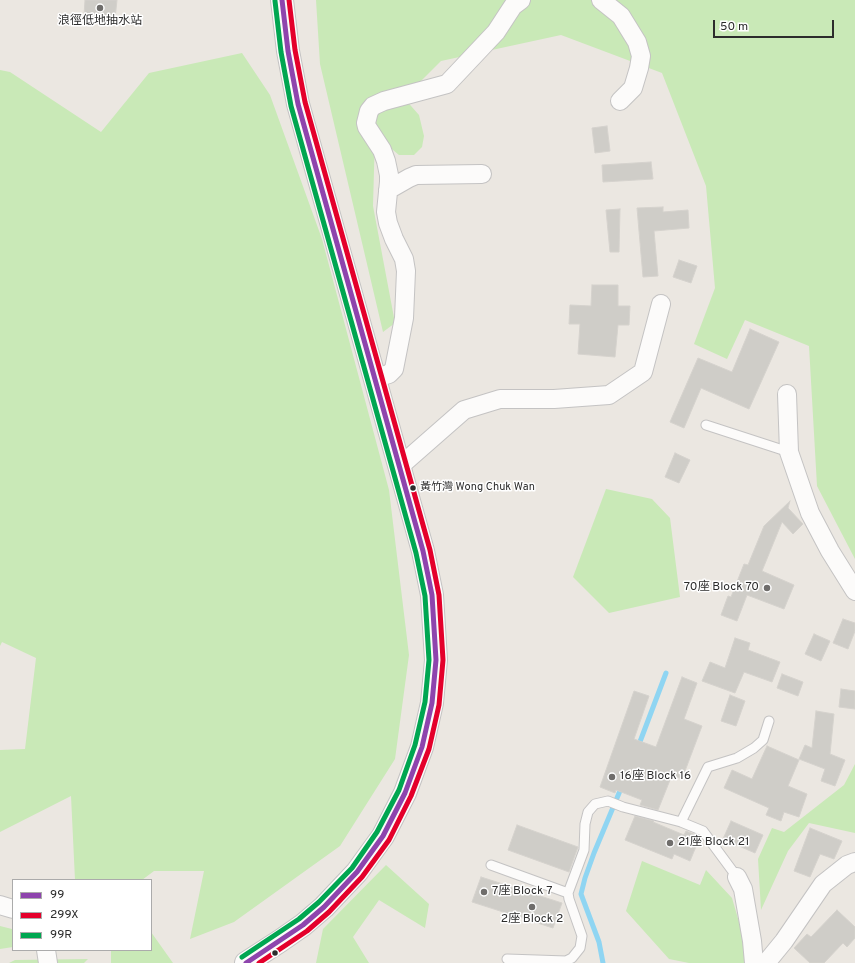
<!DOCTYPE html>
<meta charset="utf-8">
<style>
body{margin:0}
#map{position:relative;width:855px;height:963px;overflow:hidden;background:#ebe7e1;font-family:Overpass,sans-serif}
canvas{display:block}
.legend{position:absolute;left:12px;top:879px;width:140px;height:72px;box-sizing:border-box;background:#fff;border:1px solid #ababab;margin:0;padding:5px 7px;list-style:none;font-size:12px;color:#2c2c2c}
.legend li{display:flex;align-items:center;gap:8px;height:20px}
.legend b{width:20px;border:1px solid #ababab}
.scale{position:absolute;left:713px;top:20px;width:121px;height:18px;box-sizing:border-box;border:2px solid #2c2c2c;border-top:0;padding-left:5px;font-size:12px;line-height:14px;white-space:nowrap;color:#2c2c2c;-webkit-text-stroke:3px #fff;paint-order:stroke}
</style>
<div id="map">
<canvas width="855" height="963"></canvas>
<ul class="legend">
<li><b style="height:5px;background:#8e44ad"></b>99</li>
<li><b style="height:5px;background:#e4002b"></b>299X</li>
<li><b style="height:5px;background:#00a651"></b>99R</li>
</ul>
<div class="scale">50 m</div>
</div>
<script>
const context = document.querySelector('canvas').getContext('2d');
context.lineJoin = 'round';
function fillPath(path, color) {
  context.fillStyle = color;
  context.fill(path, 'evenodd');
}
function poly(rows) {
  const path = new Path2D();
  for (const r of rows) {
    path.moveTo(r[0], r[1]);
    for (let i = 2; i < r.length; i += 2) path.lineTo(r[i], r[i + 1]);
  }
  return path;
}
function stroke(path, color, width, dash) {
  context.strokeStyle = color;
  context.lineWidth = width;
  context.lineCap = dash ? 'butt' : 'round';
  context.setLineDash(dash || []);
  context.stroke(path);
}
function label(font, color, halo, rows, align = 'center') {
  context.font = font + ' Overpass,"Noto Sans TC",sans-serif';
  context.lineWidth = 3;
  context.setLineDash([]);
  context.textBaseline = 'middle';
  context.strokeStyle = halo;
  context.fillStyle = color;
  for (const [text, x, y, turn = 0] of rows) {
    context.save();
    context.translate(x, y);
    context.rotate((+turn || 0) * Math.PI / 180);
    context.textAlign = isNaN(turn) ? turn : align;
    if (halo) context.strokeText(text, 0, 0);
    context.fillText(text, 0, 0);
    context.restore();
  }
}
const green = poly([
 [316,0,855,0,855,559,817,486,809,346,745,320,727,359,694,344,715,288,706,186,662,73,561,35,441,61,404,98,419,115,424,136,422,147,414,155,399,155,375,135,373,206,395,323,383,332,320,64],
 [242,53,270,95,322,239,389,490,409,655,395,759,340,846,234,922,190,939,204,871,154,871,142,880,75,880,71,796,0,832,0,750,25,749,36,658,2,642,0,646,0,70,10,72,101,132,149,73],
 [606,489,652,499,670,518,680,597,609,613,573,577],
 [855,764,855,833,809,823,788,851,761,910,758,859,772,828,784,832,844,785],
 [642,861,700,885,706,870,732,898,746,946,745,963,689,963,669,959,626,911],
 [386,865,429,904,425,928,379,900,353,937,369,963,316,963,323,929],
 [0,926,12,929,13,947,0,949],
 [151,932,173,963,111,963,111,950,151,950],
 [88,959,84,963,9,963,15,960]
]);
const stream = poly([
 [638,747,666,673],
 [603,963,599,942,581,894,585,878,594,853,622,786]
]);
const building = poly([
 [85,0,117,0,115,19,84,16,85,0],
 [607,126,610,151,595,153,592,128,607,126],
 [651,162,653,179,603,182,602,165,651,162],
 [663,207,663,212,688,210,689,228,654,231,658,276,643,277,637,208,663,207],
 [620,209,619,252,610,252,606,210,620,209],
 [679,260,697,266,691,283,673,277,679,260],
 [592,285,618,285,618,306,630,306,629,325,618,325,615,357,578,354,580,324,569,324,570,305,591,306,592,285],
 [750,329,779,342,749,409,701,388,684,428,670,422,698,358,732,372,750,329],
 [675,453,690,460,679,483,665,477,675,453],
 [790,501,788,508,803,524,793,534,782,522,762,571,794,585,784,609,747,595,737,621,721,615,728,596,731,597,744,564,748,565,764,526,790,501],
 [843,619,855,623,855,631,848,649,833,643,843,619],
 [814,634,830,641,821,661,805,654,814,634],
 [735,638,750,643,748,650,780,662,772,682,744,672,735,693,702,681,710,662,725,668,735,638],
 [782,674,803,682,798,696,777,688,782,674],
 [682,677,697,683,684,719,702,726,682,779,672,775,658,810,640,805,642,800,616,790,615,793,600,787,634,691,649,696,634,739,656,747,682,677],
 [841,689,855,691,855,709,839,707,841,689],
 [730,695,745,701,736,726,721,721,730,695],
 [816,711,834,714,830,754,845,760,835,786,821,781,825,769,799,759,805,745,812,748,816,711],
 [767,746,799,760,788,786,807,794,799,817,784,812,781,821,766,815,769,808,724,788,732,770,752,779,767,746],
 [635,816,654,821,653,822,684,835,686,831,699,836,700,837,690,861,674,854,672,859,625,840,635,816],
 [731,821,763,835,755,853,723,839,731,821],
 [517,825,578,847,569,872,508,850,517,825],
 [810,828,842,841,834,859,820,854,810,877,794,871,810,828],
 [481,877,562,903,553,928,472,902,481,877],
 [837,910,855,927,855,938,847,947,843,943,824,963,810,963,794,948,807,934,811,937,837,910]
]);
const service = poly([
 [706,425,789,452],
 [681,822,708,767,737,758,754,748,763,740,769,721],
 [491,865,568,893],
 [507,959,566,961,572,958,580,948,582,936,569,899,568,893,584,850,585,824,588,812,595,804,608,801,623,807,681,822,703,831,737,877]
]);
const minor = poly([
 [601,0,621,16,637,42,641,56,639,68,633,88,620,101],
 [388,190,409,178,416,175,482,174],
 [375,378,389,374,394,369,404,318,406,271,404,259,394,239,388,223,386,212,389,182,389,175,386,161,382,150,367,127,366,123,369,111,373,106,384,101,447,84,496,32,513,6,521,0],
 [787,394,789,452,810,513,830,551,855,591],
 [399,467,464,410,500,399,554,399,609,395,643,372,661,304],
 [737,877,743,889,752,941,754,963],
 [0,905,13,909],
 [46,950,48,963],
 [766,963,784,941,823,884,847,865,855,862]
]);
const secondary = poly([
 [246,963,280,941,303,925,324,907,357,872,383,836,405,793,422,747,432,703,436,660,432,595,423,551,298,104,288,51,282,0]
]);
const bus1 = poly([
 [246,963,303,925,324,907,357,872,383,836,405,793,422,747,432,703,436,660,432,595,423,551,298,104,288,51,282,0]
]);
const bus2 = poly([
 [259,963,307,931,329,912,362,877,389,840,411,796,429,749,439,705,443,660,439,595,430,550,305,102,295,50,289,0]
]);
const bus3 = poly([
 [242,957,299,919,319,902,352,868,377,832,399,790,415,745,425,702,429,660,425,596,416,553,291,106,281,52,275,1]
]);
const markers = [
 [100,8,4,"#6f6d6b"],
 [413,488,3.5,"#2c2c2c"],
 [767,588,4,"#6f6d6b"],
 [612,777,4,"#6f6d6b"],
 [670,843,4,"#6f6d6b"],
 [484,892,4,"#6f6d6b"],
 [532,907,4,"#6f6d6b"],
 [275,953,3.5,"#2c2c2c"]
];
const busNames = [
 ["黃竹灣 Wong Chuk Wan",420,488]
];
const poiNames = [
 ["浪徑低地抽水站",100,22,"center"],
 ["70座 Block 70",759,588,"right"],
 ["16座 Block 16",620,777],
 ["21座 Block 21",678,843],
 ["7座 Block 7",492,892],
 ["2座 Block 2",532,920,"center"]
];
fillPath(green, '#c9e9b7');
stroke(stream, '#8fd5f2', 5);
fillPath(building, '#cfcdc8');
stroke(building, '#d5d2cd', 1);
stroke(service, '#c4c3c3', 11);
stroke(minor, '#c4c3c3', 20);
stroke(secondary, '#c4c3c3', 24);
stroke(service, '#fcfbfa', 9);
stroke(minor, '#fcfbfa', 18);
stroke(secondary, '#fcfbfa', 22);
stroke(bus1, '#8e44ad', 5);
stroke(bus2, '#e4002b', 5);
stroke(bus3, '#00a651', 5);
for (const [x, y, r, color] of markers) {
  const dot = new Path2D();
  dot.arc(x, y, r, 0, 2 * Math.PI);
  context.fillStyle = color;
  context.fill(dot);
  stroke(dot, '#fff', 1.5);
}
label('11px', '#2c2c2c', '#fff', busNames, 'left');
label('12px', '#2c2c2c', '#fff', poiNames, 'left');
</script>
